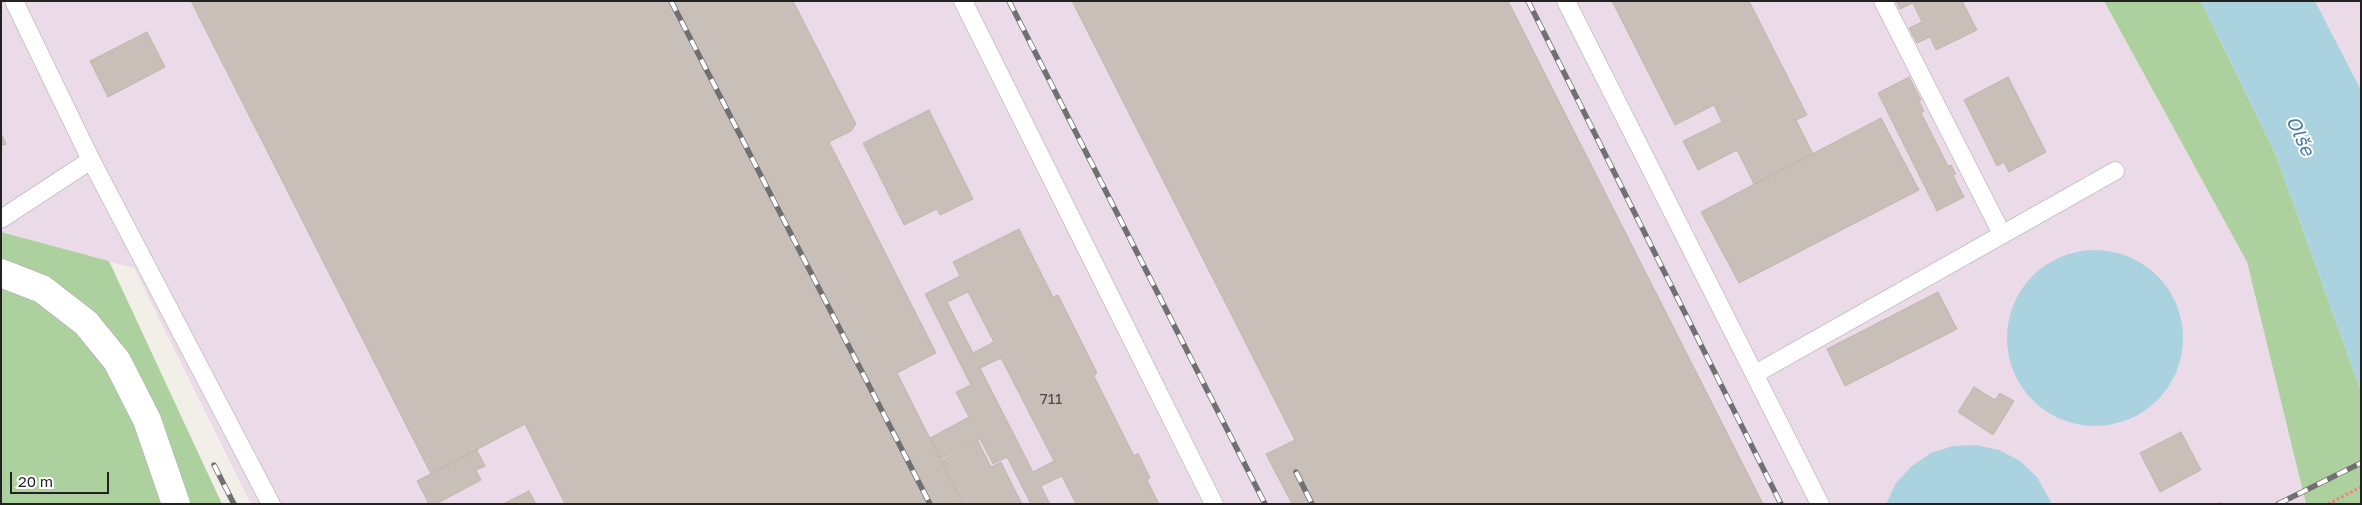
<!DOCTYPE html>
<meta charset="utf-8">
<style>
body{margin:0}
#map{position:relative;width:2362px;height:505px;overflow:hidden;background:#f2efe9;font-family:"Golos Text",sans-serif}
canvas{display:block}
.frame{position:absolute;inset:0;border:2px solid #222;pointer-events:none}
.scale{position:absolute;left:10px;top:472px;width:99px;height:22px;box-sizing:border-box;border:2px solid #222;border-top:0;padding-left:6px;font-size:15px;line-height:18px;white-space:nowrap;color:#222;-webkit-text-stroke:4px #fff;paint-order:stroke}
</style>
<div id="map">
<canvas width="2362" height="505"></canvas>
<div class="frame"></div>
<div class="scale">20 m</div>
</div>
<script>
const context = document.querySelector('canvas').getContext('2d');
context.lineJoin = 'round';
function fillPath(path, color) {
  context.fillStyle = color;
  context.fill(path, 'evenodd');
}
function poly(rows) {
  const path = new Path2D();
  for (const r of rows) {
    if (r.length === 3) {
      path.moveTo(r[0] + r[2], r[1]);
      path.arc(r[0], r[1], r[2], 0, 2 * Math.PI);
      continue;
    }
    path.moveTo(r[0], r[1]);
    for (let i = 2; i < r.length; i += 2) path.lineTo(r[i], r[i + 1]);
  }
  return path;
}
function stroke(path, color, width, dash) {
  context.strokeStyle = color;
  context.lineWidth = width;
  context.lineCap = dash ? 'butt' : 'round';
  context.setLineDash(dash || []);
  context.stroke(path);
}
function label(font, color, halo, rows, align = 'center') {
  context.font = font + ' "Golos Text",sans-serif';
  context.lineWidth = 4;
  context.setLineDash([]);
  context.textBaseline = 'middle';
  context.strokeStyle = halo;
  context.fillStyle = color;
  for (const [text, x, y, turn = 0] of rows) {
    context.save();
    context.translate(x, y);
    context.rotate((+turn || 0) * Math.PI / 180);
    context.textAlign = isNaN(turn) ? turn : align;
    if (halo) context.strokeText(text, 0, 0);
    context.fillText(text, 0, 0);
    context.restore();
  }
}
const industrial = poly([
 [1,1,2104,1,2247,262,2306,504,251,504,134,268,1,232],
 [2315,1,2361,1,2361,90]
]);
const forest = poly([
 [2104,1,2201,1,2276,155,2361,391,2361,504,2306,504,2247,262],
 [1,232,109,261,222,504,1,504]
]);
const water = poly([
 [2201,1,2315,1,2361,90,2361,391,2276,155],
 [2095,338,88],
 [1976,445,1999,450,2020,461,2037,477,2052,504,1886,504,1896,483,1912,466,1931,453,1953,446]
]);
const building = poly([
 [191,1,793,1,856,124,851,131,829,142,936,353,897,373,963,504,565,504,525,424,431,474,191,1],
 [1072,1,1508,1,1763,504,1292,504,1266,454,1295,440,1072,1],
 [1612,1,1749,1,1807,115,1796,120,1813,154,1754,184,1737,150,1698,170,1683,141,1722,122,1714,105,1675,125,1612,1],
 [1896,1,1962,1,1977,30,1936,50,1930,37,1917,43,1909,28,1922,22,1913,3,1900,9,1896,1],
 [147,32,165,67,108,97,90,61,147,32],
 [1909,77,1921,100,1919,101,1924,111,1921,113,1948,166,1951,165,1956,174,1953,175,1964,197,1937,211,1878,93,1909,77],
 [2008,77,2046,152,2009,172,2004,162,1997,166,1964,100,2008,77],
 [929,110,973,199,940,215,937,209,904,225,863,143,929,110],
 [1881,118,1919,190,1739,283,1701,212,1881,118],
 [1,133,6,144,1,146,1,133],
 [1019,229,1053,297,1058,295,1097,373,1094,376,1134,456,1138,453,1150,478,1147,480,1159,504,1076,504,1062,476,1041,486,1050,504,1031,504,1007,457,993,464,980,439,941,459,930,438,969,417,956,392,971,385,925,294,960,276,953,262,1019,229],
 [968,292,994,342,973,353,947,302,968,292],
 [1001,358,1054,461,1033,472,980,368,1001,358],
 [1938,292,1957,329,1845,386,1827,349,1938,292],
 [1974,387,1995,400,2000,393,2014,401,1993,435,1958,412,1974,387],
 [2181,432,2201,470,2160,492,2140,453,2181,432],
 [978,441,991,467,1001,462,1022,504,963,504,941,461,978,441],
 [477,450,485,466,476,470,481,480,436,504,429,504,417,481,477,450],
 [529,491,536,504,503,504,529,491]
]);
const path = poly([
 [2220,504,2222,504],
 [2328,504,2361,487]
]);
const lane = poly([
 [14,1,91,160,271,504],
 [963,1,1214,504],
 [1566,1,1820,504],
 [1883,1,2002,234],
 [1,219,91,160],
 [1755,374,2115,171]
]);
const street = poly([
 [1,273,42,289,86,323,117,361,147,420,176,504]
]);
const rail = poly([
 [671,1,930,504],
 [1009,1,1265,504],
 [1528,1,1781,504],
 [214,465,234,504],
 [1296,472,1312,504],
 [2278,504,2361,463]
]);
const numberNames = [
 ["711",1051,399]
];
const waterNames = [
 ["Olše",2300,136,65]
];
fillPath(industrial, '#ebdbe8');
fillPath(forest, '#add19e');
fillPath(water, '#aad3df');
fillPath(building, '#c7bfb8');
stroke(building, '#c4b6ab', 1);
stroke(lane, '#a9a9a9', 19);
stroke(street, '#a9a9a9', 29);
stroke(path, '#fa8072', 3, [2.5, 2.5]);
stroke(lane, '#fff', 18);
stroke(street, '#fff', 28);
stroke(rail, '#707070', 5.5);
stroke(rail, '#fff', 4, [11]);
label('15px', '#4b4948', null, numberNames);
label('italic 19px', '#4a7aab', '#fff', waterNames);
</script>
